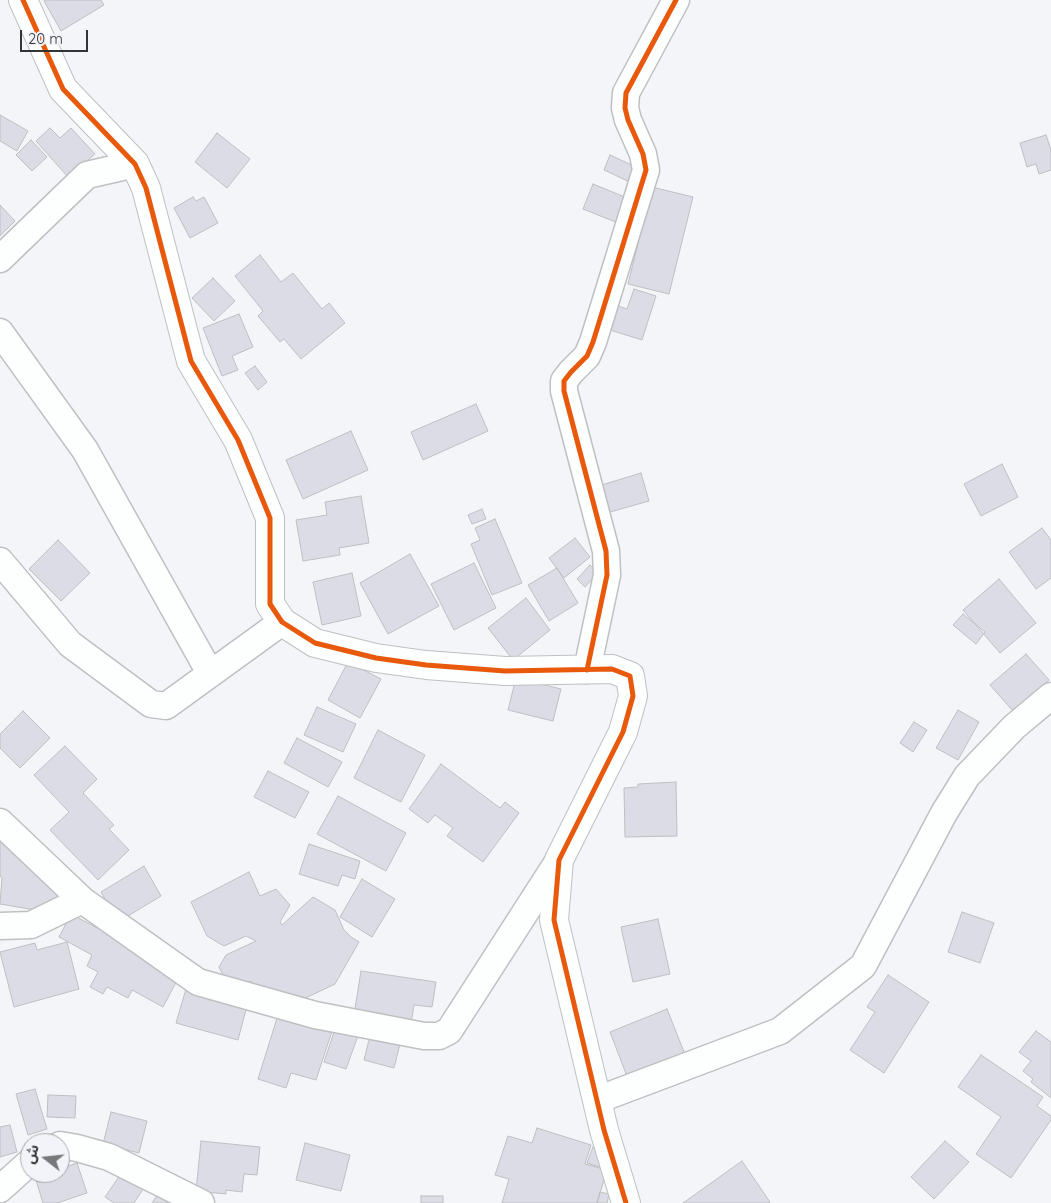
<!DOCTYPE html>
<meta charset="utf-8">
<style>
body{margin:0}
#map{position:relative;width:1051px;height:1203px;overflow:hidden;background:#f4f5f8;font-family:Quicksand,"Noto Sans Arabic",sans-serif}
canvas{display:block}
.north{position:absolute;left:20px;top:1133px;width:50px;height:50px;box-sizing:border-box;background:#f3f4f9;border:1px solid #a7a7ab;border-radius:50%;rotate:286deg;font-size:14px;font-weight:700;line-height:20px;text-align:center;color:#343436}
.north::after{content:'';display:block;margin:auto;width:18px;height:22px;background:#77787a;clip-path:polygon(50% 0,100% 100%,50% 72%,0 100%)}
.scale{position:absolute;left:20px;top:30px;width:68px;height:22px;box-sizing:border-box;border:2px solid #343436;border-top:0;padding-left:6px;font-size:15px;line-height:18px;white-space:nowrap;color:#343436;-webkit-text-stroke:4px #f3f4f9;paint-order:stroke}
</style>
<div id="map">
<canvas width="1051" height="1203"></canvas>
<div class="north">ش</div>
<div class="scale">20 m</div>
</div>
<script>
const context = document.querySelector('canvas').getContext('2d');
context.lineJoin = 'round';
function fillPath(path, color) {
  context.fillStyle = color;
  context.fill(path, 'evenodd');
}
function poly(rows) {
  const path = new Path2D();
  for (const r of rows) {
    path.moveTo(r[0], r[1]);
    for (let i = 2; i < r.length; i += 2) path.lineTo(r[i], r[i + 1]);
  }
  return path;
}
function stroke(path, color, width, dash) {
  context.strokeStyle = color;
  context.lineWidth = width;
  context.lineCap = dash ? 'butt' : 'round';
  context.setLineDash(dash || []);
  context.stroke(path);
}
const building = poly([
 [45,0,101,0,104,5,61,31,44,1,45,0],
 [0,115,28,131,17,151,0,141,0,115],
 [50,128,60,138,71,128,95,154,68,177,36,141,50,128],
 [217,133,250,159,227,188,195,162,217,133],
 [1046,135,1051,150,1051,170,1039,174,1036,164,1027,167,1020,143,1046,135],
 [31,140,47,157,32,171,16,155,31,140],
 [610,155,638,168,632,183,604,170,610,155],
 [593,184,632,200,623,225,583,209,593,184],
 [652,187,693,197,669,294,628,284,652,187],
 [193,197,196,201,204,197,218,223,190,238,174,208,193,197],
 [0,205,15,221,0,236,0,205],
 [260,255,281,282,293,273,322,309,329,303,345,323,301,359,284,339,280,342,258,316,263,311,235,276,260,255],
 [213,278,235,301,214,321,192,298,213,278],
 [634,289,656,296,642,340,607,329,615,305,627,309,634,289],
 [239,314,253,347,232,356,238,370,222,376,203,328,239,314],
 [255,366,267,382,258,390,245,373,255,366],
 [476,404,488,431,423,460,411,432,476,404],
 [351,431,368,470,303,499,286,460,351,431],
 [1002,464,1018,497,981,516,964,484,1002,464],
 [641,473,649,501,603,514,595,487,641,473],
 [361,496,369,543,339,548,340,555,303,561,296,520,327,515,325,502,361,496],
 [482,509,486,519,472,524,468,515,482,509],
 [495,519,522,583,492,595,471,544,480,540,475,528,495,519],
 [1042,528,1051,540,1051,578,1036,589,1009,552,1042,528],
 [575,538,590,557,564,578,549,558,575,538],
 [58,540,90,573,61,601,29,569,58,540],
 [410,554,439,606,388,634,360,583,410,554],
 [474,563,496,608,454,630,431,584,474,563],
 [590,565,598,573,585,587,577,579,590,565],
 [557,568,578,603,549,621,528,585,557,568],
 [352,573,361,616,322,625,313,582,352,573],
 [999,579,1036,623,1000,653,963,610,999,579],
 [526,598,550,630,513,660,488,628,526,598],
 [963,614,985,632,976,644,953,625,963,614],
 [1026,654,1049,680,1013,711,990,685,1026,654],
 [348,662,381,679,360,718,328,700,348,662],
 [516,678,561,689,553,721,508,710,516,678],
 [317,707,356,724,343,752,304,735,317,707],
 [958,710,979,722,958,760,936,748,958,710],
 [23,711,50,738,20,768,0,748,0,734,23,711],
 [914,722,927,730,913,752,900,743,914,722],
 [378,730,425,755,401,802,354,778,378,730],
 [297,738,342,762,328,787,284,763,297,738],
 [65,746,97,779,83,793,114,825,109,829,129,850,98,880,50,830,69,812,34,775,65,746],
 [441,764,500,808,505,802,519,813,483,862,447,836,453,828,435,815,428,823,409,809,441,764],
 [268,771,309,792,295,818,254,797,268,771],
 [676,782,677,836,625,837,624,788,638,787,638,784,676,782],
 [338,796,406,833,386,871,317,834,338,796],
 [0,832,62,894,47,912,0,904,2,878,0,876,0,832],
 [309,844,360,861,355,879,342,875,338,886,299,874,309,844],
 [144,866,161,896,118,922,101,892,144,866],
 [249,872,260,896,276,889,290,905,280,922,282,925,313,897,335,910,344,930,351,937,359,942,335,984,297,1002,264,997,251,981,240,987,224,977,219,967,226,955,256,941,246,936,224,946,207,936,191,902,249,872],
 [362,879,395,899,372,937,340,917,362,879],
 [962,912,994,923,980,963,948,952,962,912],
 [71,914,181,973,163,1007,132,990,128,998,107,987,103,994,90,987,98,972,87,966,92,955,59,937,71,914],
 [658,919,670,974,633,982,621,927,658,919],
 [67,942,79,989,14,1007,0,952,35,943,37,950,67,942],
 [361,971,436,982,432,1007,414,1005,411,1023,354,1015,361,971],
 [888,975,929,1002,884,1073,850,1050,875,1012,867,1007,888,975],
 [186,989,247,1006,238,1040,176,1023,186,989],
 [667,1009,686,1057,628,1079,610,1032,667,1009],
 [278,1015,332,1031,316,1080,291,1073,286,1088,258,1079,278,1015],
 [336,1026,359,1033,346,1069,324,1062,336,1026],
 [1036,1031,1051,1042,1051,1098,1031,1082,1033,1079,1023,1071,1031,1061,1019,1052,1036,1031],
 [371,1032,401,1040,394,1068,364,1060,371,1032],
 [981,1055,1043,1097,1037,1106,1051,1116,1051,1120,1011,1178,976,1154,1001,1117,958,1087,981,1055],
 [35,1089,47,1129,28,1135,16,1094,35,1089],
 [48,1095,76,1096,75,1118,47,1117,48,1095],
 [111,1112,147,1121,139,1153,103,1144,111,1112],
 [10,1125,17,1152,0,1157,0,1127,10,1125],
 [537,1128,591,1145,585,1164,607,1170,597,1203,502,1203,509,1179,495,1175,508,1136,532,1143,537,1128],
 [201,1141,260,1147,257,1175,244,1174,242,1192,226,1190,226,1194,196,1191,201,1141],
 [945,1141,969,1162,934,1199,911,1177,945,1141],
 [305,1143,350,1155,341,1191,296,1180,305,1143],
 [593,1147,607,1152,602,1168,587,1163,593,1147],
 [742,1161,770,1202,769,1203,683,1203,742,1161],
 [77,1163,87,1193,57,1203,43,1203,35,1177,46,1173,60,1173,60,1169,77,1163],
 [123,1171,145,1186,134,1203,114,1203,105,1197,123,1171],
 [162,1188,185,1203,152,1203,162,1188],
 [600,1192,609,1194,607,1203,597,1203,600,1192],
 [421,1196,443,1196,443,1203,421,1203,421,1196]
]);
const minor = poly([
 [0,259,87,175,135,164],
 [0,332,85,450,210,673],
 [0,561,70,644,151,704,166,706,282,622],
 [587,670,607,575,606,551,564,391,564,381,571,372,587,356,593,342,646,170,643,154,628,120,625,108,626,93,676,0],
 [0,822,82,900],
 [0,926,31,925,82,900,198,982,315,1015,424,1036,439,1036,449,1031,559,860],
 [597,1100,780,1031,863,966,944,813,967,776,1014,727,1051,696],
 [60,1145,77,1148,109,1157,201,1203],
 [0,1189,30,1162]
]);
const tertiary = poly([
 [23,0,63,89,135,164,146,188,191,361,238,440,270,518,270,604,282,622,315,643,376,658,426,665,505,671,612,669,630,676,633,696,623,732,559,860,554,920,604,1130,626,1203]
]);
const cycleway = poly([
 [23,0,63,89,135,164,146,188,191,361,238,440,270,518,270,604,282,622,315,643,376,658,426,665,505,671,612,669,630,676,633,696,623,732,559,860,554,920,604,1130,626,1203],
 [587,670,607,575,606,551,564,391,564,381,571,372,587,356,593,342,646,170,643,154,628,120,625,108,626,93,676,0]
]);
fillPath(building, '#dbdce6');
stroke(building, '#bfbfc2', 1);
stroke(minor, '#bfc0c2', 29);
stroke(tertiary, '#bfc0c2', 30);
stroke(minor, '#fdfefe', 26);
stroke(tertiary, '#fdfefe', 28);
stroke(cycleway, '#e8590c', 5);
</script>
